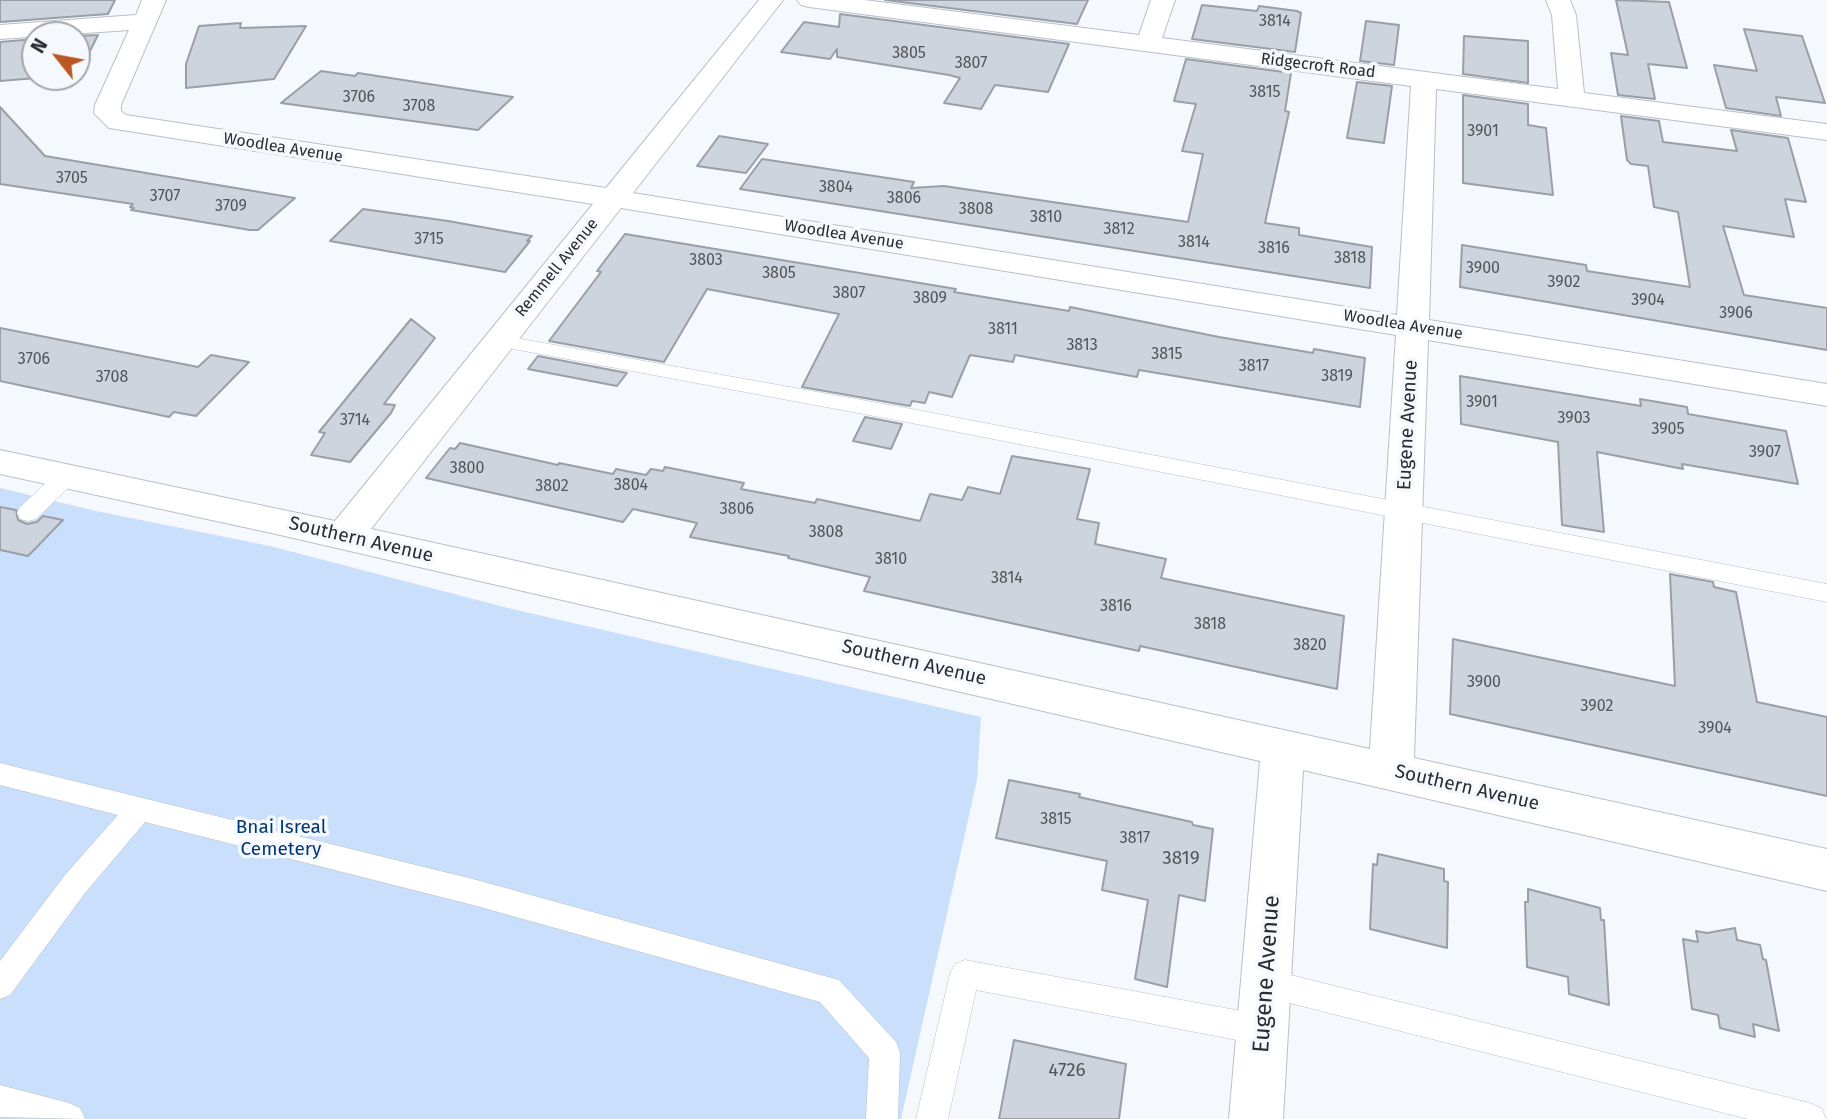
<!DOCTYPE html>
<style>
body{margin:0}
#map{position:relative;width:1827px;height:1119px;overflow:hidden;background:#f5f9fe;font-family:"Fira Sans",sans-serif}
canvas{display:block}
.north{position:absolute;left:21px;top:21px;width:70px;height:70px;box-sizing:border-box;background:#f5f9fe;border:2px solid #a3a7ab;border-radius:50%;rotate:301deg;font-size:19px;font-weight:700;line-height:28px;text-align:center;color:#292b2e}
.north::after{content:'';display:block;margin:auto;width:24px;height:32px;background:#bb5722;clip-path:polygon(50% 0,100% 100%,50% 72%,0 100%)}
</style>
<div id="map">
<canvas width="1827" height="1119"></canvas>
<div class="north">N</div>
</div>
<script>
const context = document.querySelector('canvas').getContext('2d');
context.lineJoin = 'round';
function fillPath(path, color) {
  context.fillStyle = color;
  context.fill(path, 'evenodd');
}
function poly(rows) {
  const path = new Path2D();
  for (const r of rows) {
    path.moveTo(r[0], r[1]);
    for (let i = 2; i < r.length; i += 2) path.lineTo(r[i], r[i + 1]);
  }
  return path;
}
function stroke(path, color, width, dash) {
  context.strokeStyle = color;
  context.lineWidth = width;
  context.lineCap = dash ? 'butt' : 'round';
  context.setLineDash(dash || []);
  context.stroke(path);
}
function label(font, color, halo, rows, align = 'center') {
  context.font = font + ' "Fira Sans",sans-serif';
  context.lineWidth = 7;
  context.setLineDash([]);
  context.textBaseline = 'middle';
  context.strokeStyle = halo;
  context.fillStyle = color;
  for (const [text, x, y, turn = 0] of rows) {
    context.save();
    context.translate(x, y);
    context.rotate((+turn || 0) * Math.PI / 180);
    context.textAlign = isNaN(turn) ? turn : align;
    if (halo) context.strokeText(text, 0, 0);
    context.fillText(text, 0, 0);
    context.restore();
  }
}
const green = poly([
 [0,488,96,511,270,546,508,608,981,717,977,780,901,1119,0,1119]
]);
const building = poly([
 [0,0,115,0,108,14,0,22,0,0],
 [885,0,1088,0,1077,24,885,0],
 [1616,0,1669,2,1687,68,1648,64,1655,99,1618,95,1611,53,1628,55,1616,0],
 [1202,5,1257,11,1259,6,1297,11,1301,13,1295,52,1192,39,1202,5],
 [840,14,1069,44,1048,92,995,85,981,109,944,103,960,78,949,75,837,57,837,49,830,59,781,52,804,22,839,27,840,14],
 [1366,21,1399,25,1394,65,1360,61,1366,21],
 [241,23,240,28,306,26,274,79,186,88,186,64,199,26,241,23],
 [1744,29,1802,36,1825,103,1776,97,1781,116,1726,108,1714,65,1757,71,1744,29],
 [98,35,78,75,77,75,77,36,98,35],
 [1464,36,1528,41,1528,83,1463,74,1464,36],
 [35,39,35,77,49,77,0,81,0,42,35,39],
 [1186,59,1291,73,1285,111,1289,112,1265,223,1299,228,1299,235,1372,247,1370,288,740,189,762,159,914,182,911,188,944,186,1188,222,1203,154,1182,151,1196,104,1174,101,1186,59],
 [321,71,355,76,358,73,513,97,478,130,281,103,321,71],
 [1357,82,1392,86,1384,143,1347,138,1357,82],
 [1463,95,1528,104,1528,125,1546,128,1553,195,1463,183,1463,95],
 [0,107,45,156,295,198,258,230,250,230,131,210,134,208,130,207,133,204,0,184,0,107],
 [1621,116,1659,121,1663,142,1737,151,1731,130,1788,138,1806,202,1785,199,1794,237,1723,226,1744,295,1827,308,1827,350,1460,287,1462,245,1586,265,1587,271,1690,287,1678,212,1654,207,1648,166,1631,164,1627,160,1621,116],
 [719,136,768,144,746,173,697,166,719,136],
 [363,209,448,221,532,236,527,241,530,241,505,272,330,241,363,209],
 [625,234,956,289,954,292,1069,311,1070,307,1219,337,1313,353,1314,349,1365,358,1360,407,1139,370,1137,377,1015,355,1013,362,970,355,952,397,929,392,925,403,912,401,910,406,802,387,839,314,707,289,664,362,549,341,601,272,597,271,625,234],
 [411,319,435,338,384,404,395,405,391,413,350,462,311,455,325,433,319,432,411,319],
 [0,328,198,367,211,355,249,362,196,416,174,412,169,417,0,381,0,328],
 [538,356,627,373,617,386,528,369,538,356],
 [1460,376,1641,406,1640,399,1687,407,1688,414,1786,431,1798,484,1682,464,1683,469,1597,452,1604,532,1562,525,1558,442,1461,424,1460,376],
 [865,417,902,424,891,449,853,441,865,417],
 [460,443,558,465,559,463,613,474,616,469,646,475,651,469,663,471,665,467,744,483,741,489,815,503,817,499,920,521,930,494,962,500,968,487,1000,494,1012,456,1090,469,1077,519,1099,523,1095,544,1166,559,1161,578,1344,616,1337,689,1140,646,1139,651,864,591,870,577,788,558,789,556,690,537,697,523,633,509,623,522,426,478,450,448,455,449,460,443],
 [0,507,16,510,18,520,27,524,37,522,43,516,63,520,28,556,0,550,0,507],
 [1670,574,1713,582,1714,587,1736,592,1757,702,1827,717,1827,796,1450,714,1453,639,1675,686,1670,574],
 [1009,780,1080,794,1079,797,1192,822,1193,825,1213,829,1205,901,1179,895,1167,987,1135,979,1148,900,1102,890,1107,861,996,838,1009,780],
 [1378,854,1444,869,1444,881,1448,882,1447,948,1370,929,1373,864,1377,865,1378,854],
 [1528,889,1600,908,1601,920,1604,920,1609,1005,1569,994,1568,977,1527,967,1525,902,1528,902,1528,889],
 [1735,928,1737,940,1760,945,1763,959,1766,960,1779,1031,1753,1024,1755,1037,1720,1028,1718,1015,1692,1009,1683,939,1698,942,1696,931,1707,933,1735,928],
 [1014,1040,1126,1064,1119,1119,999,1119,1014,1040]
]);
const service = poly([
 [499,335,901,407,1827,584,1827,602,901,421,492,345,489,341,492,337,499,335],
 [66,470,74,472,77,477,74,482,36,519,28,521,20,519,17,513,20,507,58,472,66,470],
 [0,763,473,879,839,980,896,1042,900,1053,898,1119,866,1119,869,1058,820,1002,473,905,145,822,85,893,10,995,0,999,0,961,65,875,118,815,0,785,0,763],
 [965,960,1263,1015,1274,1020,1278,1030,1274,1040,1263,1045,976,990,948,1119,916,1119,950,974,955,964,965,960],
 [1266,969,1810,1103,1821,1108,1826,1119,1748,1119,1266,997,1256,993,1251,983,1256,973,1266,969],
 [0,1085,69,1103,80,1108,85,1119,0,1117,0,1085]
]);
const minor = poly([
 [142,0,166,0,121,105,121,111,126,115,606,188,759,0,783,0,633,193,1397,315,1411,86,809,7,801,5,797,0,864,0,1139,35,1151,0,1175,0,1162,38,1558,89,1552,15,1546,0,1570,0,1576,15,1584,93,1827,124,1827,140,1436,89,1429,320,1827,384,1827,406,1428,340,1414,758,1827,849,1827,891,1303,770,1283,1119,1229,1119,1260,761,276,534,0,474,0,450,335,521,593,204,109,128,94,113,95,105,129,30,0,39,0,25,136,15,142,0],
 [621,208,1396,335,1370,749,371,529,621,208]
]);
const numberNames = [
 ["3814",1275,22],
 ["3805",909,54],
 ["3807",971,64],
 ["3815",1265,93],
 ["3706",359,98],
 ["3708",419,107],
 ["3901",1483,132],
 ["3705",72,179],
 ["3804",836,188],
 ["3707",165,197],
 ["3806",904,199],
 ["3709",231,207],
 ["3808",976,210],
 ["3810",1046,218],
 ["3812",1119,230],
 ["3715",429,240],
 ["3814",1194,243],
 ["3816",1274,249],
 ["3818",1350,259],
 ["3803",706,261],
 ["3900",1483,269],
 ["3805",779,274],
 ["3902",1564,283],
 ["3807",849,294],
 ["3809",930,299],
 ["3904",1648,301],
 ["3906",1736,314],
 ["3811",1003,330],
 ["3813",1082,346],
 ["3815",1167,355],
 ["3706",34,360],
 ["3817",1254,367],
 ["3819",1337,377],
 ["3708",112,378],
 ["3901",1482,403],
 ["3903",1574,419],
 ["3714",355,421],
 ["3905",1668,430],
 ["3907",1765,453],
 ["3800",467,469],
 ["3804",631,486],
 ["3802",552,487],
 ["3806",737,510],
 ["3808",826,533],
 ["3810",891,560],
 ["3814",1007,579],
 ["3816",1116,607],
 ["3818",1210,625],
 ["3820",1310,646],
 ["3900",1484,683],
 ["3902",1597,707],
 ["3904",1715,729],
 ["3815",1056,820],
 ["3817",1135,839]
];
const farStreetnames = [
 ["Ridgecroft Road",1318,66,7],
 ["Woodlea Avenue",283,148,9],
 ["Woodlea Avenue",844,235,9],
 ["Remmell Avenue",557,268,-51],
 ["Woodlea Avenue",1403,325,9]
];
const streetNames = [
 ["Eugene Avenue",1408,425,-87],
 ["Southern Avenue",361,540,13],
 ["Southern Avenue",914,663,13],
 ["Southern Avenue",1467,788,13]
];
const parkNames = [
 ["Bnai Isreal",281,828],
 ["Cemetery",281,850]
];
const nearNumbernames = [
 ["3819",1181,859],
 ["4726",1067,1071]
];
const nearStreetnames = [
 ["Eugene Avenue",1267,974,-86]
];
fillPath(green, '#c9dffb');
fillPath(building, '#ced4dd');
stroke(building, '#9a9fa7', 2);
stroke(service, '#b9bfc7', 1);
stroke(minor, '#b9bfc7', 2);
fillPath(service, '#fff');
fillPath(minor, '#fff');
label('16px', '#52555a', null, numberNames);
label('16px', '#292b2e', '#f5f9fe', farStreetnames);
label('19px', '#292b2e', '#f5f9fe', streetNames);
label('19px', '#003773', '#f5f9fe', parkNames);
label('19px', '#52555a', null, nearNumbernames);
label('23px', '#292b2e', '#f5f9fe', nearStreetnames);
</script>
